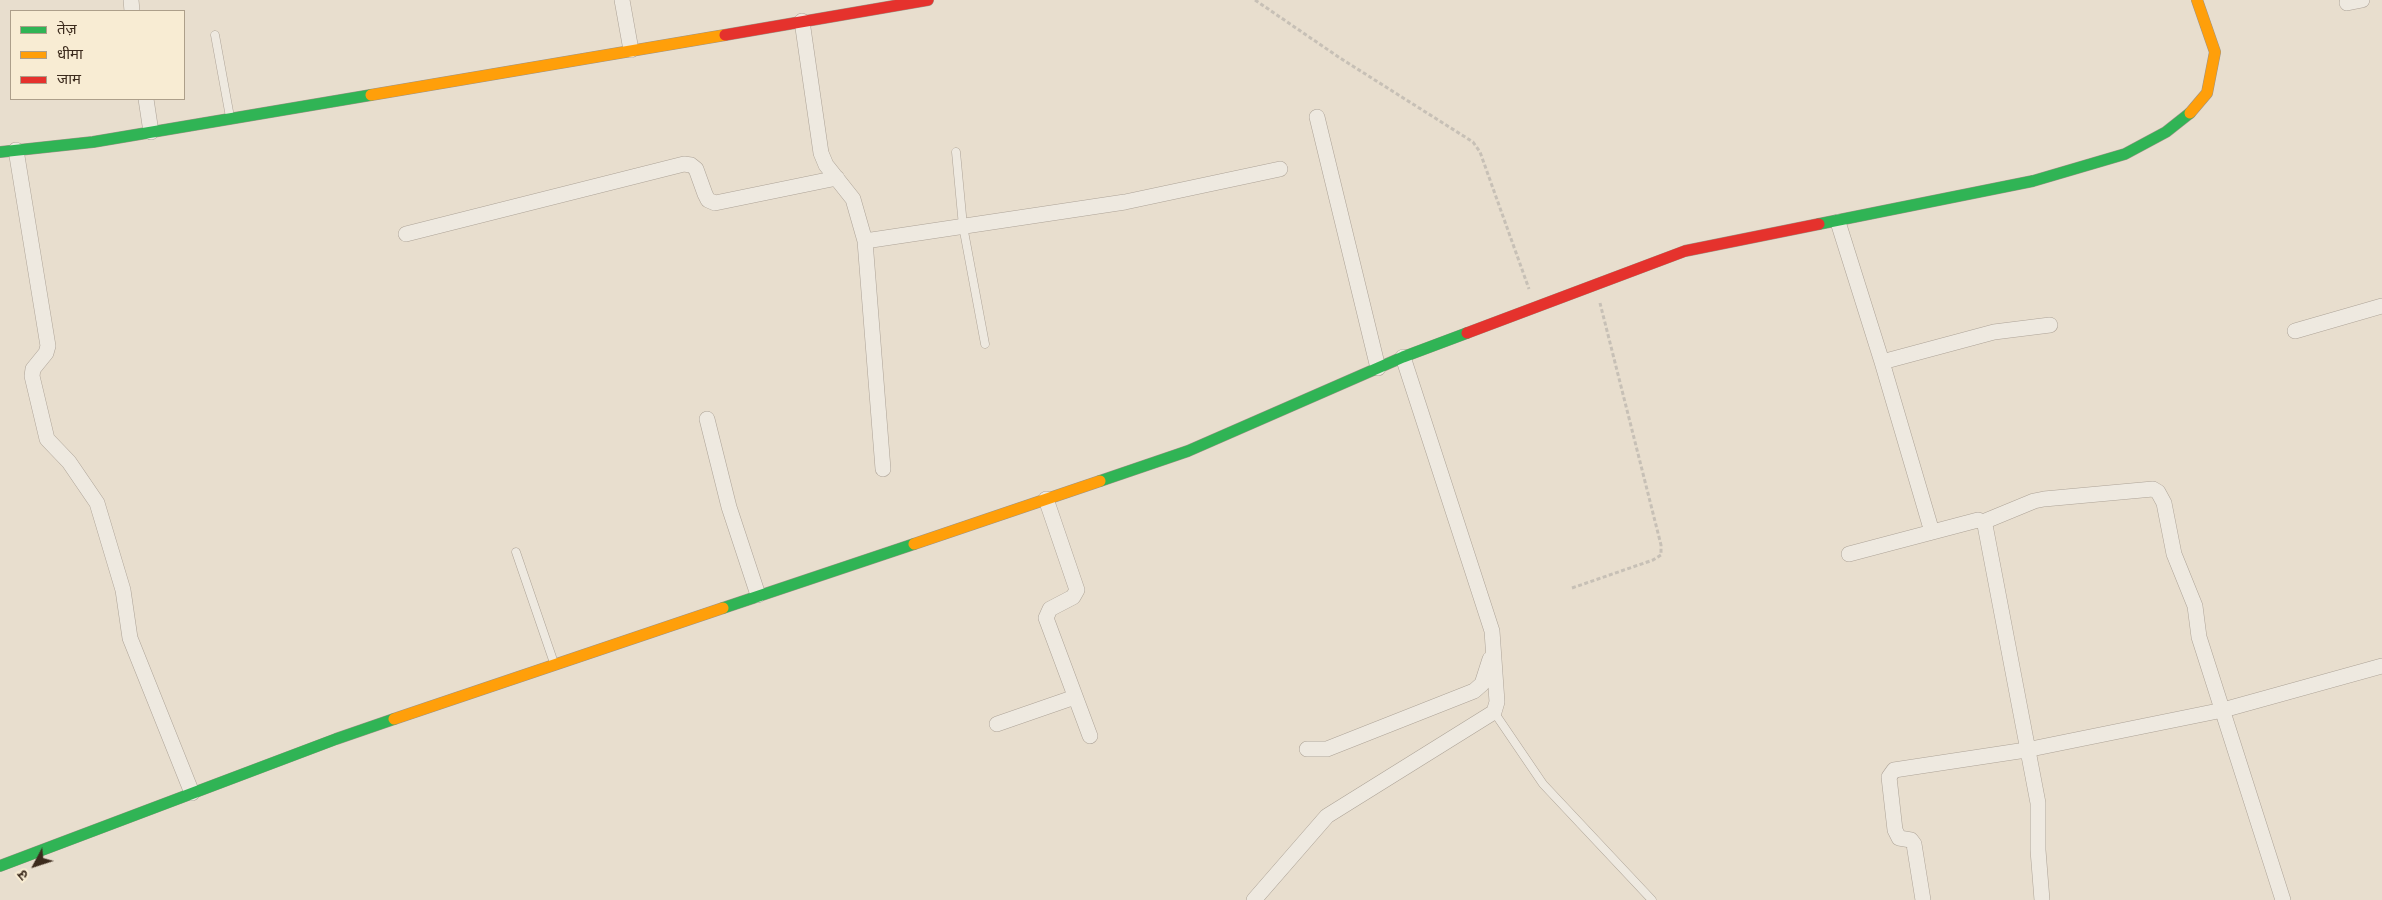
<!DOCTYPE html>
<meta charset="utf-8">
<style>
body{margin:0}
#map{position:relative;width:2382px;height:900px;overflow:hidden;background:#e8dece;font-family:Bitter,"Noto Sans Devanagari",serif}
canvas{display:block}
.legend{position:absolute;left:10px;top:10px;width:175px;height:90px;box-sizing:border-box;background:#f8ecd3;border:1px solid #ad9f8a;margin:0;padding:6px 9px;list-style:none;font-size:15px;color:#3c2b1d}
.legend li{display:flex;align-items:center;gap:10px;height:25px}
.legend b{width:25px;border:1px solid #ad9f8a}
.north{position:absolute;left:10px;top:840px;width:50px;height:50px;-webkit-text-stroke:4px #f8ecd3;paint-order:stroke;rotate:230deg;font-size:14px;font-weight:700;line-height:20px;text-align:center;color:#3c2b1d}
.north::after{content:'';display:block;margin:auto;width:18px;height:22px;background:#3c2b1d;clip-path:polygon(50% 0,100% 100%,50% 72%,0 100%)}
</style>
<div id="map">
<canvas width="2382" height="900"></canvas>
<ul class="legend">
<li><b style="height:6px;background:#30b455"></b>तेज़</li>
<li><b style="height:6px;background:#ff9f0a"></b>धीमा</li>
<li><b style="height:6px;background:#e5322d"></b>जाम</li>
</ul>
<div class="north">उ</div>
</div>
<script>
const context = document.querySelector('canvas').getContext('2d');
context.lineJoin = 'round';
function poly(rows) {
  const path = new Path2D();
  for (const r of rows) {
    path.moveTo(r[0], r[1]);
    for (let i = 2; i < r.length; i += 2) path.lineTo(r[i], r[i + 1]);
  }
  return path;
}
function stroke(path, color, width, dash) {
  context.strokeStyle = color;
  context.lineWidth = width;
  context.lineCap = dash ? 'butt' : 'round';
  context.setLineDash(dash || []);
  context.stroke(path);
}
const path = poly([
 [1255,0,1340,58,1473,142,1480,152,1529,289],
 [1572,588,1653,560,1661,555,1661,545,1600,303]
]);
const lane = poly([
 [215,35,230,117],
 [956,152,963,226,985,344],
 [516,552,554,663],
 [1494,712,1543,784,1652,900]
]);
const street = poly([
 [131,0,132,11],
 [622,0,631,50],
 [2347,3,2362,0],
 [802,21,821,153,826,165,853,199,865,241,883,469],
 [146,99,151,132],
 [1317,117,1378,368],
 [16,150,48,346,46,353,33,369,32,376,47,439,69,462,97,503,123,590,130,638,192,793],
 [1838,222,1882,362,1932,532],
 [406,234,684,164,691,165,696,169,705,194,708,200,715,203,837,178],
 [865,241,1125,202,1280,169],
 [2295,331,2382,306],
 [1882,362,1994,332,2050,325],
 [707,419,729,507,758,595],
 [1046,499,1077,590,1073,597,1050,609,1046,618,1090,736],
 [1983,522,2034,501,2044,499,2153,489,2158,492,2164,503,2174,554,2195,606,2199,637,2283,900],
 [1849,554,1978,520,1983,522,1985,525,2038,803,2038,850,2042,900],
 [997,724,1075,697],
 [1307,749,1327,749,1474,691,1482,684,1490,659],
 [1254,900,1327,816,1494,712,1497,702,1492,631,1403,357],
 [1923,900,1914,844,1911,840,1899,838,1895,830,1889,777,1894,770,2026,750,2223,710,2382,666]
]);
const fast = poly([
 [0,152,93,142,371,95],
 [1819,224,2033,181,2125,154,2166,132,2190,113],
 [1100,481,1188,451,1403,357,1467,333],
 [723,608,914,544],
 [0,866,336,739,394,719]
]);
const slow = poly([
 [371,95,725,35],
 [2190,113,2207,93,2215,52,2197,0],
 [914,544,1100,481],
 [394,719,723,608]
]);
const jam = poly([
 [725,35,928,0],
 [1467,333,1685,251,1819,224]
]);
stroke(lane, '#ada397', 9);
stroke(street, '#ada397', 16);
stroke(fast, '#9c9386', 12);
stroke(slow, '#9c9386', 12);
stroke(jam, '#9c9386', 12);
stroke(path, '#c7c0b6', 3, [4, 2.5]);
stroke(lane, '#eee9e0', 8);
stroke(street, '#eee9e0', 15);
stroke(fast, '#30b455', 11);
stroke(slow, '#ff9f0a', 11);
stroke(jam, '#e5322d', 11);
</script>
